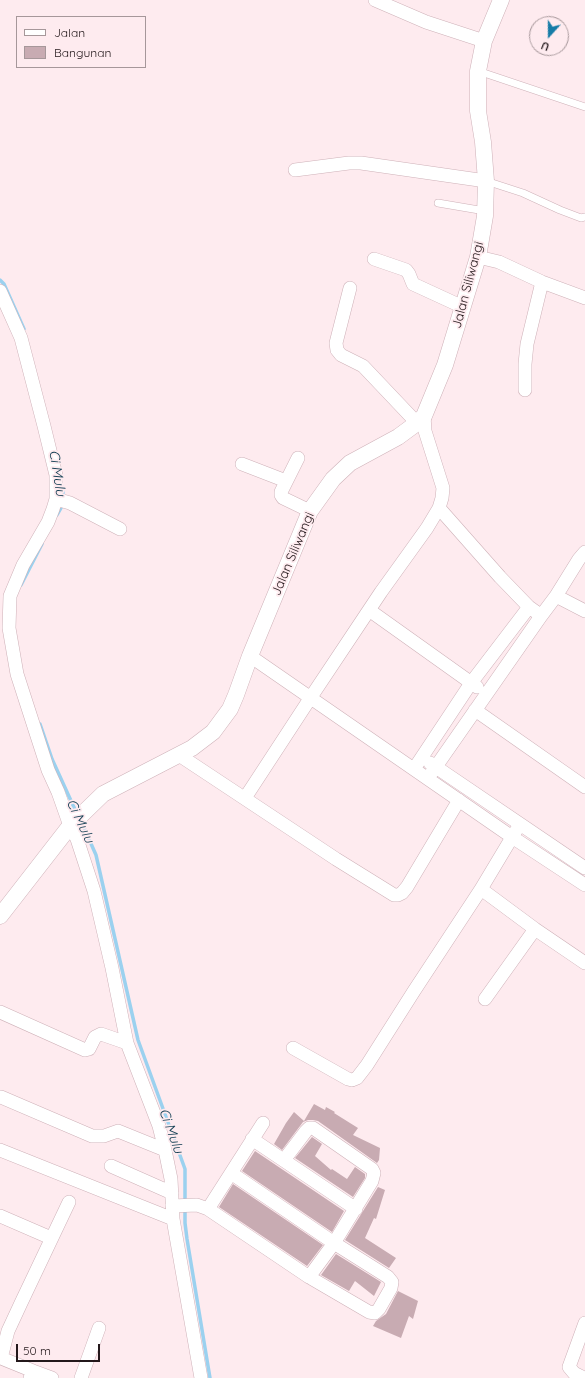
<!DOCTYPE html>
<style>
body{margin:0}
#map{position:relative;width:585px;height:1378px;overflow:hidden;background:#feebef;font-family:Quicksand,sans-serif}
canvas{display:block}
.legend{position:absolute;left:16px;top:16px;width:130px;height:52px;box-sizing:border-box;background:#feebef;border:1px solid #a6979a;margin:0;padding:5px 7px;list-style:none;font-size:12px;color:#23181b}
.legend li{display:flex;align-items:center;gap:8px;height:20px}
.legend b{width:20px;border:1px solid #a6979a}
.north{position:absolute;left:529px;top:16px;width:40px;height:40px;box-sizing:border-box;background:#feebef;border:1px solid #a6979a;border-radius:50%;rotate:201deg;font-size:11px;font-weight:700;line-height:16px;text-align:center;color:#23181b}
.north::after{content:'';display:block;margin:auto;width:14px;height:18px;background:#167ca7;clip-path:polygon(50% 0,100% 100%,50% 72%,0 100%)}
.scale{position:absolute;left:16px;top:1344px;width:84px;height:18px;box-sizing:border-box;border:2px solid #23181b;border-top:0;padding-left:5px;font-size:12px;line-height:14px;white-space:nowrap;color:#23181b;-webkit-text-stroke:3px #feebef;paint-order:stroke}
</style>
<div id="map">
<canvas width="585" height="1378"></canvas>
<ul class="legend">
<li><b style="height:5px;background:#fff"></b>Jalan</li>
<li><b style="height:11px;background:#c8abb2"></b>Bangunan</li>
</ul>
<div class="north">U</div>
<div class="scale">50 m</div>
</div>
<script>
const context = document.querySelector('canvas').getContext('2d');
context.lineJoin = 'round';
function poly(rows) {
  const path = new Path2D();
  for (const r of rows) {
    path.moveTo(r[0], r[1]);
    for (let i = 2; i < r.length; i += 2) path.lineTo(r[i], r[i + 1]);
  }
  return path;
}
function stroke(path, color, width, dash) {
  context.strokeStyle = color;
  context.lineWidth = width;
  context.lineCap = dash ? 'butt' : 'round';
  context.setLineDash(dash || []);
  context.stroke(path);
}
function fillPath(path, color) {
  context.fillStyle = color;
  context.fill(path, 'evenodd');
}
function label(font, color, halo, rows, align = 'center') {
  context.font = font + ' Quicksand,sans-serif';
  context.lineWidth = 3.5;
  context.setLineDash([]);
  context.textBaseline = 'middle';
  context.strokeStyle = halo;
  context.fillStyle = color;
  for (const [text, x, y, turn = 0] of rows) {
    context.save();
    context.translate(x, y);
    context.rotate((+turn || 0) * Math.PI / 180);
    context.textAlign = isNaN(turn) ? turn : align;
    if (halo) context.strokeText(text, 0, 0);
    context.fillText(text, 0, 0);
    context.restore();
  }
}
const stream = poly([
 [0,280,4,284,24,329],
 [57,515,61,508,63,493,62,487],
 [21,585,42,544],
 [40,724,52,759,77,814],
 [81,821,96,855,138,1040,185,1169,185,1223,187,1239,210,1378]
]);
const building = poly([
 [314,1104,325,1110,326,1107,335,1112,334,1113,358,1128,353,1135,380,1148,379,1160,377,1163,318,1121,313,1120,308,1120,303,1122,282,1150,274,1144,286,1123,294,1112,304,1121],
 [312,1137,322,1144,315,1156,331,1170,332,1169,347,1179,355,1167,365,1174,365,1178,353,1197,295,1158],
 [255,1151,344,1211,332,1232,242,1171],
 [233,1184,323,1245,307,1266,219,1207],
 [378,1187,385,1190,376,1219,374,1218,365,1238,396,1258,389,1268,345,1240],
 [336,1254,381,1282,374,1296,355,1281,349,1291,321,1275],
 [398,1291,418,1301,413,1319,409,1316,401,1338,373,1326,376,1321,386,1314]
]);
const service = poly([
 [478,71,585,107],
 [486,181,523,193,560,210,581,218,585,217],
 [438,203,485,211]
]);
const minor = poly([
 [375,0,426,22,484,41],
 [295,170,349,163,361,163,486,181],
 [478,257,499,262,542,282,585,298],
 [374,259,406,270,409,274,413,284,463,307],
 [350,288,336,343,337,350,341,355,363,366,417,423],
 [0,291,21,338,44,426,56,475,56,499,53,509,48,522,23,565,10,596,9,628,17,674,48,770,58,792,70,826,77,839,94,891,112,968,127,1043,159,1126,165,1150,171,1179,173,1219,201,1378],
 [525,390,525,364,527,344,542,282],
 [298,458,281,492,281,495,283,498,310,511],
 [242,464,286,481],
 [56,499,70,503,120,529],
 [439,508,500,577,529,607,536,612],
 [556,596,585,611],
 [369,610,477,687],
 [250,656,512,837,585,885],
 [475,710,585,787],
 [179,755,336,859,394,895,398,895,402,893,407,887,459,800],
 [430,763,585,868],
 [414,769,471,683,529,607],
 [428,778,541,616,556,596,579,559,585,552],
 [245,798,311,697,381,592,427,528,439,508,442,498,443,488,425,431,424,416],
 [520,824,481,889,535,929,585,963],
 [485,999,535,929],
 [0,1012,85,1050,89,1049,95,1037,101,1034,127,1043],
 [293,1048,348,1079,352,1080,357,1078,367,1065,414,991,481,889],
 [1,1097,92,1136,104,1136,118,1131,165,1150],
 [252,1139,356,1209],
 [0,1150,173,1219],
 [284,1160,306,1131,309,1128,313,1128,372,1169,374,1173,372,1181,334,1243,309,1277],
 [111,1166,172,1193],
 [172,1206,197,1205,208,1209,263,1123],
 [208,1209,309,1277,369,1312,375,1313,379,1309,391,1288,392,1282,388,1277,334,1243,231,1173],
 [0,1216,51,1238],
 [33,1371,52,1378],
 [30,1378,33,1371,1,1358,8,1331,21,1303,69,1202],
 [81,1378,99,1328],
 [584,1378,574,1373,569,1367,585,1323]
]);
const tertiary = poly([
 [0,916,70,826,103,794,192,748,213,732,230,709,236,695,250,656,310,511,333,479,350,463,398,437,417,423,424,416,445,365,478,257,485,216,486,181,483,142,478,111,478,71,484,41,501,0]
]);
const streetNames = [
 ["Jalan Siliwangi",468,285,-75],
 ["Jalan Siliwangi",293,554,-67]
];
const waterNames = [
 ["Ci Mulu",57,473,81],
 ["Ci Mulu",80,821,65],
 ["Ci Mulu",171,1131,70]
];
stroke(stream, '#9bd1ef', 3.5);
fillPath(building, '#c8abb2');
stroke(service, '#ceb1b8', 8);
stroke(minor, '#ceb1b8', 14);
stroke(tertiary, '#ceb1b8', 17);
stroke(service, '#fff', 7);
stroke(minor, '#fff', 13);
stroke(tertiary, '#fff', 16);
label('13px', '#23181b', '#feebef', streetNames);
label('italic 14px', '#0f3c51', '#feebef', waterNames);
</script>
